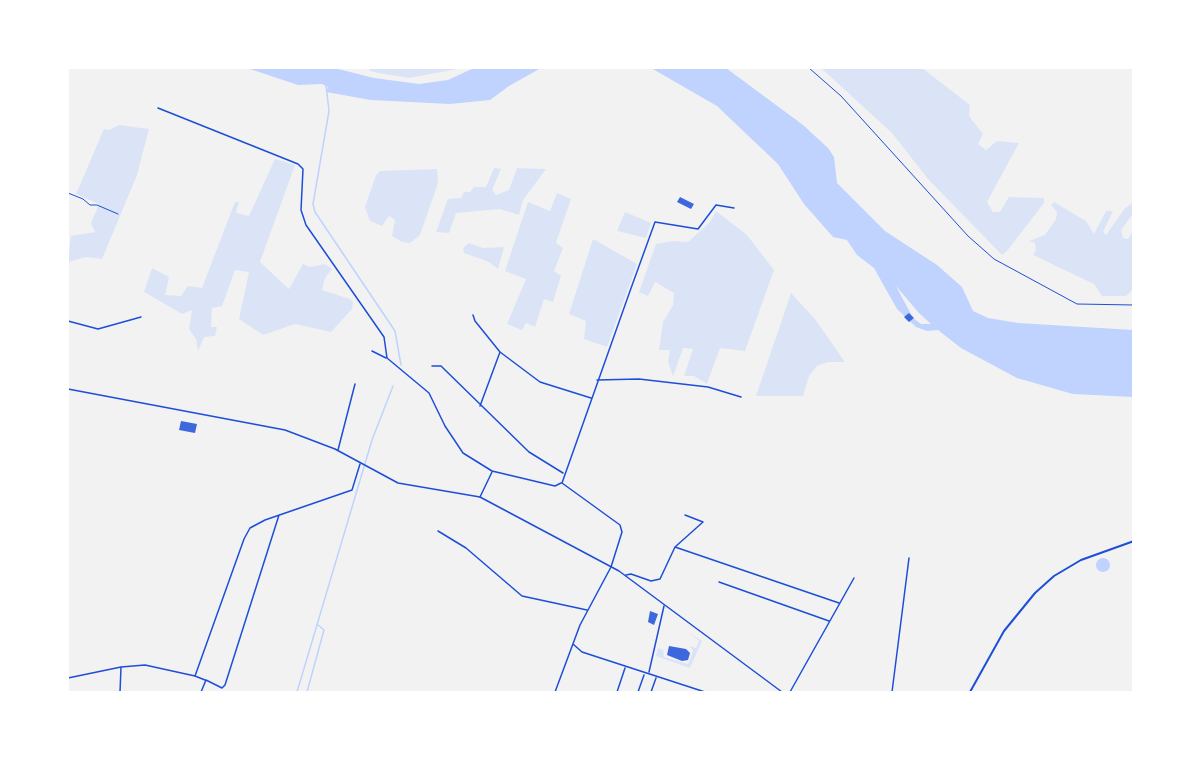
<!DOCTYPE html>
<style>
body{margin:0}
#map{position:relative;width:1201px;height:760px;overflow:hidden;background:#f2f2f2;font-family:"Crimson Pro",serif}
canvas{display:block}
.frame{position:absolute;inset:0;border:69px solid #fff;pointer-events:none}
</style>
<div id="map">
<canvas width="1201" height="760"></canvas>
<div class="frame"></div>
</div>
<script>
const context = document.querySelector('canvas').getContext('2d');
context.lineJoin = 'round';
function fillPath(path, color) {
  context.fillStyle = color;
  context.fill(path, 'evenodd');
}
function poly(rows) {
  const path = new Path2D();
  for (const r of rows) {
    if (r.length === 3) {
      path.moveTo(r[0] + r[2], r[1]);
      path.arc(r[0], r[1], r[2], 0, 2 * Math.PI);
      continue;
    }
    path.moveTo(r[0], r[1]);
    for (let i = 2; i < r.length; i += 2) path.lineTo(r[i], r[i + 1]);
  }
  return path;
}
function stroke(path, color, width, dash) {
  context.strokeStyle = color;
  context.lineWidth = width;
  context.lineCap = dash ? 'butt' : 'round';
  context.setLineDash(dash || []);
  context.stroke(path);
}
const green = poly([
 [369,68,409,69,463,68,409,78,379,73,370,71],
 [821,68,922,68,970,105,969,116,983,134,978,144,986,150,997,141,1019,143,987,202,993,212,1000,212,1009,197,1044,198,1044,203,1007,251,1002,255,928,179,892,133],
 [119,125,149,129,137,175,102,259,86,257,68,262,71,236,95,232,91,223,99,204,76,194,104,129,110,130],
 [275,159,295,165,260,262,289,289,303,264,310,267,325,264,332,269,325,278,322,290,350,299,353,302,352,309,331,332,295,324,263,335,239,319,249,272,235,270,222,306,212,308,211,327,217,327,215,336,204,337,198,351,196,339,189,329,192,310,182,314,144,292,152,268,169,277,165,295,181,296,188,286,202,288,235,202,239,202,236,213,249,216],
 [494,168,501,169,492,190,496,195,509,190,517,168,546,169,523,200,519,215,500,209,456,213,449,233,436,232,448,199,461,198,464,192,470,192,474,187,486,187],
 [437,169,438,183,420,235,410,243,402,242,392,236,395,220,389,216,382,226,370,221,365,207,376,175,380,171],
 [557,193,571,199,556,243,563,248,554,271,561,276,553,302,544,299,535,327,526,323,522,330,507,324,526,279,505,271,528,202,550,211],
 [1054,202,1086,221,1094,234,1106,211,1113,211,1103,232,1106,235,1125,208,1133,203,1133,214,1121,230,1123,238,1128,239,1133,231,1133,289,1126,296,1102,296,1094,284,1033,255,1036,250,1035,243,1029,241,1045,235,1056,219,1057,212,1051,205],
 [716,211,747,235,774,270,745,351,720,348,707,384,694,376,684,376,693,349,683,348,673,376,668,362,670,350,659,350,663,322,673,305,674,293,655,282,648,296,639,292,656,244,672,241,688,242,710,222],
 [625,212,651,223,646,238,617,231],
 [593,239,637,264,607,347,584,339,586,321,569,314],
 [469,243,483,248,504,247,498,269,489,262,464,253,463,248],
 [791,293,815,319,845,362,828,362,817,366,809,376,803,396,756,396],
 [689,633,702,641,690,668,656,656,658,648,663,650,664,657,688,664,693,651,690,646,696,648,699,641]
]);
const water = poly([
 [247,68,334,68,374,78,419,84,448,80,474,68,541,68,509,86,490,100,450,104,371,100,326,92,328,87,322,84,298,85],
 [651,68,726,68,803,125,828,148,834,157,837,183,885,231,937,265,962,287,973,311,988,318,1018,323,1133,330,1133,397,1073,394,1017,378,961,348,938,330,927,331,916,327,897,309,874,268,857,255,847,240,833,237,804,204,778,164,717,106],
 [896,286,919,313,931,324,921,324,913,318],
 [1103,565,7]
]);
const stream = poly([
 [326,85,329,111,313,204,315,212,395,331,401,365],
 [297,692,372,440,393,386],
 [307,692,324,630,318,625]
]);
const building = poly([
 [680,197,694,204,691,209,677,202],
 [909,313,914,318,909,322,904,317],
 [181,421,197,424,195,433,179,430],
 [650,611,658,614,654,625,648,622],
 [669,646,686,649,690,653,688,660,682,661,667,655]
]);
const path = poly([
 [809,68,841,96,968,236,994,259,1077,304,1134,305],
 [68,193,83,199,90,205,97,205,118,214]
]);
const minor = poly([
 [158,108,298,164,303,169,301,210,306,225,384,337,387,358,429,393,445,426,463,453,492,471,555,486,561,483],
 [473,315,475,321,500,352,480,406],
 [68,321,98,329,141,317],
 [372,351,386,358],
 [500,352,540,382,591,398],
 [432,366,441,366,529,452,563,473],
 [597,380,639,379,708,387,741,397],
 [338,450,355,384],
 [480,497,492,472],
 [438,531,466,548,522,596,587,610],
 [675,547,839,603],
 [626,575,631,574,651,581,660,579,675,547,703,522,685,515],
 [719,582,829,621],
 [573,644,582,652,705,692],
 [121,667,145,665,195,676,244,539,250,528,265,520,352,490,360,464],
 [649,672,664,606],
 [195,676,205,680],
 [68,678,121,667,120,692],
 [201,692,206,680,222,688,225,685,279,515],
 [555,692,580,625,611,567,622,532,620,525,562,483,630,291,655,222,698,229,716,205,734,208],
 [617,692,625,668],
 [638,692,644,675],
 [651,692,656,678],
 [790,692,854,578],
 [892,692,909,558]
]);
const tertiary = poly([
 [68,389,285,430,335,449,398,483,480,497,619,571,782,692]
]);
const primary = poly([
 [970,692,1004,631,1035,593,1054,576,1081,560,1134,541]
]);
fillPath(green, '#dbe4f7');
fillPath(water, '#bfd3fe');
stroke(stream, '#bfd3fe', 1.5);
fillPath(building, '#3d67dc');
stroke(path, '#1d4ed8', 1);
stroke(minor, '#1d4ed8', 1.5);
stroke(tertiary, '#1d4ed8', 1.5);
stroke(primary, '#1d4ed8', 2);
</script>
